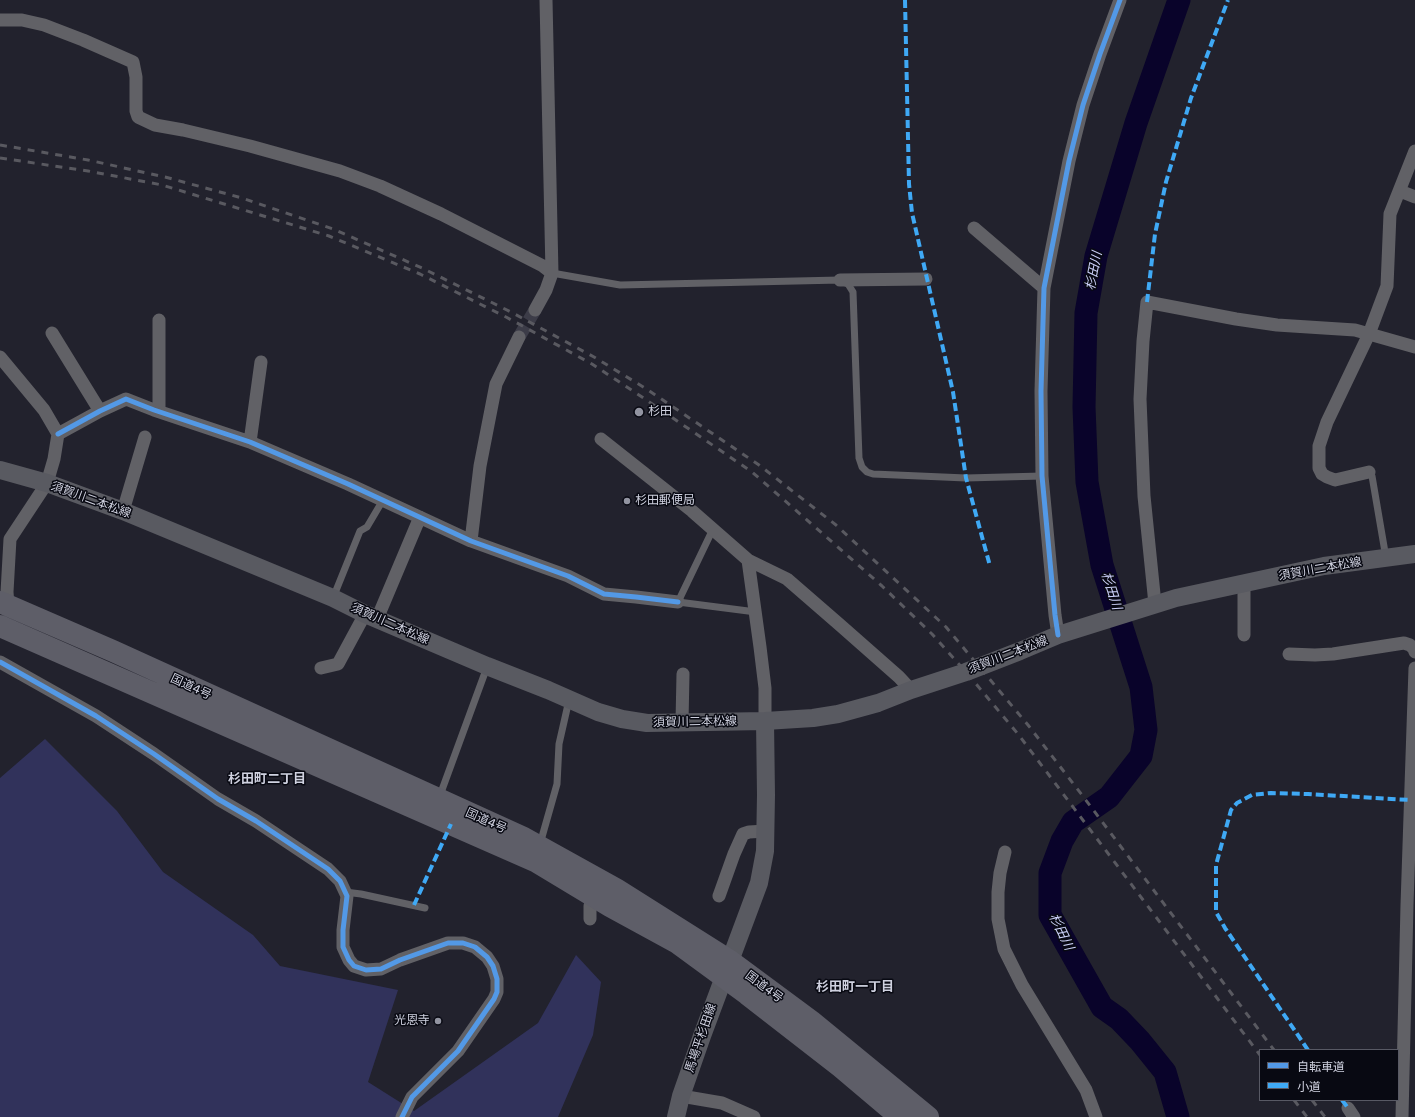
<!DOCTYPE html>
<meta charset="utf-8">
<style>
body{margin:0}
#map{position:relative;width:1415px;height:1117px;overflow:hidden;background:#22222d;font-family:Rubik,"Noto Sans JP",sans-serif}
canvas{display:block}
.legend{position:absolute;left:1259px;top:1049px;width:140px;height:52px;box-sizing:border-box;background:#080912;border:1px solid #585964;margin:0;padding:5px 7px;list-style:none;font-size:12px;color:#cfd1df}
.legend li{display:flex;align-items:center;gap:8px;height:20px}
.legend b{width:20px;border:1px solid #585964}
</style>
<div id="map">
<canvas width="1415" height="1117"></canvas>
<ul class="legend">
<li><b style="height:5px;background:#5399e6"></b>自転車道</li>
<li><b style="height:5px;background:#3fa9f5"></b>小道</li>
</ul>
</div>
<script>
const context = document.querySelector('canvas').getContext('2d');
context.lineJoin = 'round';
function fillPath(path, color) {
  context.fillStyle = color;
  context.fill(path, 'evenodd');
}
function poly(rows) {
  const path = new Path2D();
  for (const r of rows) {
    path.moveTo(r[0], r[1]);
    for (let i = 2; i < r.length; i += 2) path.lineTo(r[i], r[i + 1]);
  }
  return path;
}
function stroke(path, color, width, dash) {
  context.strokeStyle = color;
  context.lineWidth = width;
  context.lineCap = dash ? 'butt' : 'round';
  context.setLineDash(dash || []);
  context.stroke(path);
}
function label(font, color, halo, rows, align = 'center') {
  context.font = font + ' Rubik,"Noto Sans JP",sans-serif';
  context.lineWidth = 3;
  context.setLineDash([]);
  context.textBaseline = 'middle';
  context.strokeStyle = halo;
  context.fillStyle = color;
  for (const [text, x, y, turn = 0] of rows) {
    context.save();
    context.translate(x, y);
    context.rotate((+turn || 0) * Math.PI / 180);
    context.textAlign = isNaN(turn) ? turn : align;
    if (halo) context.strokeText(text, 0, 0);
    context.fillText(text, 0, 0);
    context.restore();
  }
}
const green = poly([
 [45,739,117,811,163,872,253,935,280,966,398,990,368,1082,414,1111,538,1023,576,955,601,982,593,1035,558,1117,0,1117,0,778]
]);
const river = poly([
 [1178,1117,1165,1072,1140,1041,1119,1019,1102,1007,1050,915,1050,873,1062,841,1073,822,1109,797,1141,756,1146,730,1141,687,1102,565,1087,482,1084,407,1086,313,1096,256,1136,123,1179,0]
]);
const streetTunnel = poly([
 [519,337,535,310]
]);
const lane = poly([
 [552,273,620,285,840,280,848,284,853,292,859,458,862,467,867,472,873,474,966,478,1042,476],
 [1369,472,1372,476,1386,558],
 [713,529,678,602,756,612],
 [333,598,360,531,367,527,383,500],
 [439,798,487,667],
 [540,844,557,784,559,744,569,700],
 [345,892,361,894,425,908]
]);
const street = poly([
 [0,20,22,20,44,25,83,40,133,62,136,77,136,111,138,117,155,125,183,130,250,146,340,171,380,186,441,214,543,266,552,273],
 [1400,191,1415,197],
 [974,228,1044,288],
 [840,280,926,279],
 [535,310,546,290,552,273,546,0],
 [159,320,159,411],
 [52,333,100,411],
 [0,357,44,410,58,434,54,459,47,483,10,539,7,592,8,605],
 [58,434,100,411,126,399,154,410,250,442,348,484,471,541,568,576,604,594,636,597,678,602],
 [601,439,692,511,748,560,787,579,840,625,899,677,911,690],
 [250,442,261,362],
 [1369,472,1335,480,1327,477,1322,474,1319,468,1319,446,1327,422,1369,334,1387,286,1390,214,1415,151],
 [123,511,145,437],
 [471,541,480,466,496,384,519,337],
 [748,560,760,647,765,688,765,721],
 [1155,604,1144,496,1140,399,1143,341,1147,302,1236,319,1277,325,1355,330,1415,347],
 [377,619,420,517],
 [1058,635,1055,615,1042,476,1041,391,1044,288,1069,161,1083,105,1100,54,1120,0],
 [1244,635,1244,583],
 [1289,654,1315,655,1333,654,1404,643,1410,645,1414,649,1415,652],
 [0,662,96,716,154,754,218,799,256,821,328,869,340,881,347,896,343,930,343,947,349,960,354,966,366,970,381,969,400,960,448,943,463,943,475,947,487,957,493,966,497,979,497,992,494,999,458,1051,412,1097,402,1117],
 [321,668,338,664,365,614],
 [682,722,683,674],
 [1005,852,1000,873,998,892,998,919,1004,949,1022,985,1086,1090,1096,1117],
 [719,896,734,854,743,834,749,832,766,831],
 [590,919,590,906,595,897],
 [681,1096,722,1103,754,1117],
 [1348,1108,1354,1117],
 [1402,1117,1407,905,1415,668]
]);
const secondary = poly([
 [0,470,47,483,123,511,333,598,365,614,487,666,548,690,598,712,622,719,647,723,765,721,813,718,838,714,878,703,911,690,966,672,1020,651,1058,635,1176,598,1324,566,1415,554],
 [676,1117,681,1096,702,1036,759,883,765,851,766,795,765,721]
]);
const highway = poly([
 [0,602,113,651,524,838,616,889,730,961,811,1021,928,1117],
 [0,626,537,862,610,906,676,942,747,994,841,1067,900,1117]
]);
const rail = poly([
 [0,145,88,160,165,177,242,198,333,229,422,268,511,312,594,357,645,388,759,465,836,525,946,627,1028,725,1082,795,1274,1050],
 [0,158,88,171,162,185,329,236,420,274,506,317,592,364,642,397,752,472,823,534,882,586,932,634,966,672,1018,734,1260,1055],
 [1294,1100,1307,1117],
 [1312,1100,1325,1117]
]);
const quiet = poly([
 [905,0,909,184,912,213,953,392,966,478,990,566],
 [1147,302,1155,234,1166,182,1191,98,1228,0],
 [414,905,451,824],
 [1308,1050,1225,928,1216,912,1216,865,1231,810,1237,803,1252,795,1271,793,1308,794,1410,800],
 [1342,1100,1348,1108]
]);
const cycleway = poly([
 [58,434,100,411,126,399,154,410,250,442,348,484,471,541,568,576,604,594,636,597,678,602],
 [1058,635,1055,615,1042,476,1041,391,1044,288,1069,161,1083,105,1100,54,1120,0],
 [0,662,96,716,154,754,218,799,256,821,328,869,340,881,347,896,343,930,343,947,349,960,354,966,366,970,381,969,400,960,448,943,463,943,475,947,487,957,493,966,497,979,497,992,494,999,458,1051,412,1097,402,1117]
]);
const markers = [
 [639,412,5,"#9294a1"],
 [627,501,4,"#9294a1"],
 [438,1021,4,"#9294a1"]
];
const poiNames = [
 ["杉田",648,412],
 ["杉田郵便局",635,501],
 ["光恩寺",430,1021,"right"]
];
const streetNames = [
 ["須賀川二本松線",91,500,20],
 ["須賀川二本松線",1320,569,-10],
 ["須賀川二本松線",390,624,24],
 ["須賀川二本松線",1008,655,-21],
 ["国道4号",191,687,25],
 ["須賀川二本松線",695,722,-1],
 ["国道4号",486,821,24],
 ["国道4号",764,987,37],
 ["馬場平杉田線",701,1038,-71]
];
const waterNames = [
 ["杉田川",1094,271,-79],
 ["杉田川",1111,591,72],
 ["杉田川",1061,932,64]
];
const neighbourhoodNames = [
 ["杉田町二丁目",267,779],
 ["杉田町一丁目",855,987]
];
fillPath(green, '#31325b');
stroke(river, '#09032a', 23);
stroke(streetTunnel, '#3c3c48', 13, [13, 6]);
stroke(lane, '#616166', 7);
stroke(street, '#616166', 13);
stroke(secondary, '#595a61', 18);
stroke(highway, '#5e5e68', 22);
stroke(rail, '#595960', 3, [7, 7]);
stroke(quiet, '#3fa9f5', 4, [8, 4]);
stroke(cycleway, '#5399e6', 5);
for (const [x, y, r, color] of markers) {
  const dot = new Path2D();
  dot.arc(x, y, r, 0, 2 * Math.PI);
  context.fillStyle = color;
  context.fill(dot);
  stroke(dot, '#080912', 1.5);
}
label('12px', '#cfd1df', '#080912', poiNames, 'left');
label('12px', '#cfd1df', '#080912', streetNames);
label('italic 13px', '#ccd1fa', '#080912', waterNames);
label('bold 13px', '#cfd1df', '#080912', neighbourhoodNames);
</script>
